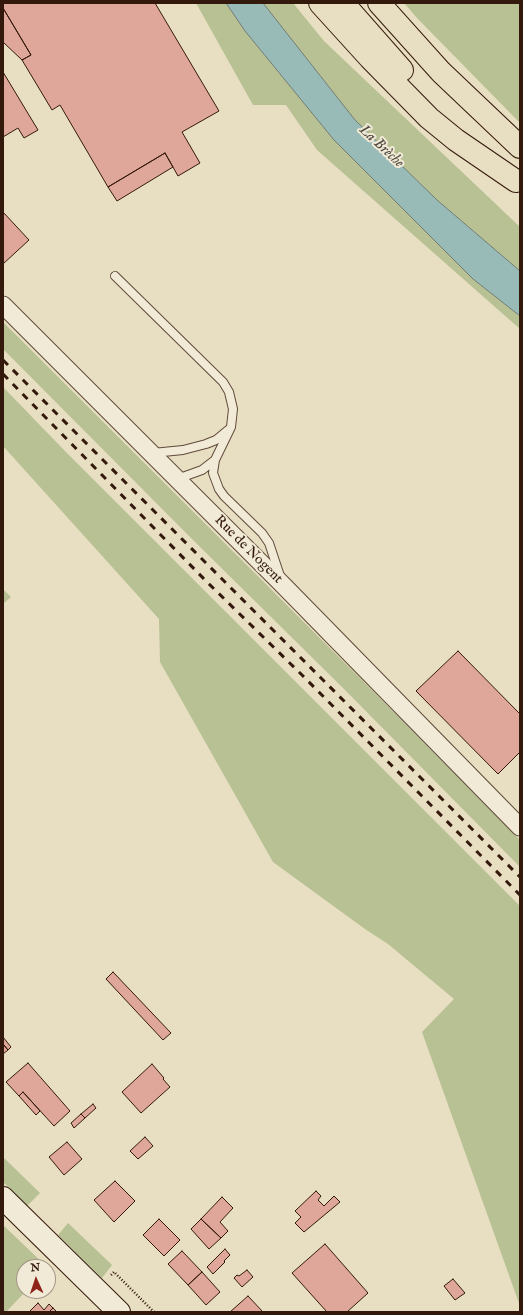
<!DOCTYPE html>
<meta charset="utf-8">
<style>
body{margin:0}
#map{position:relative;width:523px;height:1315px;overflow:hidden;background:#e8dec2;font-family:"IM FELL English",serif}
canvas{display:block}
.frame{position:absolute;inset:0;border:4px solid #33190c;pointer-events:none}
.north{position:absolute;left:16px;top:1259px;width:40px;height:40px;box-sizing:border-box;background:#f0ead7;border:1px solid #a49686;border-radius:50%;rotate:357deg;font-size:11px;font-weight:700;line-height:16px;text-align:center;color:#33190c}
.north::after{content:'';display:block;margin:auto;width:14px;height:18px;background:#8f2418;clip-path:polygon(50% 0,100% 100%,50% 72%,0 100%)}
</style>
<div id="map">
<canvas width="523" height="1315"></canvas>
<div class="frame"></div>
<div class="north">N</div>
</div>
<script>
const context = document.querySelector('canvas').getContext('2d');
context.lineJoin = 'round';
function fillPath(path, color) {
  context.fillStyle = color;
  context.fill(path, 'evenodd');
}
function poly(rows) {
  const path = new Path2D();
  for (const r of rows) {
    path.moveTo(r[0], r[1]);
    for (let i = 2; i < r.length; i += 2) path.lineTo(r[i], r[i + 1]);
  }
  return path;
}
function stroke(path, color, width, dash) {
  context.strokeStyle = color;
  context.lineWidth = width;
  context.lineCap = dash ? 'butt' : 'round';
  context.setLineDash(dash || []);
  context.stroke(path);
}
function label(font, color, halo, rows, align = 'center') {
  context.font = font + ' "IM FELL English",serif';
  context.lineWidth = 4;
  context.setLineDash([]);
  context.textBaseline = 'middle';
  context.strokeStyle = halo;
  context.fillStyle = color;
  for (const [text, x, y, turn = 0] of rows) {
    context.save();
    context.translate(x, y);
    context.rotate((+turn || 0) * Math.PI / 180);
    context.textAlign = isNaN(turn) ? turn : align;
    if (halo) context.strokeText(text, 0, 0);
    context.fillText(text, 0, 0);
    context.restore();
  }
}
const green = poly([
 [196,3,226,3,245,31,334,140,473,279,520,316,520,329,317,150,286,105,253,105],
 [263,3,293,3,324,41,520,227,520,271,437,200,355,120],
 [404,3,520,3,520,123,417,18],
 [3,322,360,678,520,840,520,867,344,689,190,537,3,349],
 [3,387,63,449,520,906,520,1306,422,1032,454,999,388,944,365,929,273,862,160,662,159,619,3,446],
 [3,589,11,597,3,604],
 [3,1157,40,1193,27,1206,3,1182],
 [68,1223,112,1265,102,1278,58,1235],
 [3,1225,47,1267,24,1267,24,1291,26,1291,6,1312,3,1312]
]);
const water = poly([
 [226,3,263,3,355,120,437,200,520,271,520,316,473,279,334,140,245,31,226,3]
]);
const building = poly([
 [3,3,155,3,219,111,182,132,200,163,178,176,165,153,108,187,60,105,52,110,22,60,31,55,3,8,3,3],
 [3,8,31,55,22,60,3,42,3,8],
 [3,72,38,130,24,138,18,128,3,137,3,72],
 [165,153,173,167,117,201,108,187,165,153],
 [3,212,29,240,3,264,3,212],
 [458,651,520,714,520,752,498,774,416,691,458,651],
 [113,972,171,1033,163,1040,106,979,113,972],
 [3,1037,11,1047,8,1050,3,1044,3,1037],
 [3,1044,8,1050,3,1054,3,1044],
 [28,1063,70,1111,54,1126,23,1092,19,1096,6,1082,28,1063],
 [152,1064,164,1078,163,1079,170,1087,141,1113,122,1092,152,1064],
 [23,1092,40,1111,36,1115,19,1096,23,1092],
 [93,1104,96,1108,85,1118,81,1114,93,1104],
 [81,1114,85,1118,74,1128,71,1123,81,1114],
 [145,1137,153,1146,138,1159,130,1151,145,1137],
 [67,1142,82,1159,64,1175,49,1157,67,1142],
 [115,1181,135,1201,114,1222,94,1200,115,1181],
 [316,1191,321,1196,318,1200,324,1206,334,1196,340,1202,304,1232,295,1223,301,1217,295,1211,316,1191],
 [222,1197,233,1208,220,1222,228,1231,221,1238,201,1219,222,1197],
 [159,1219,180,1240,164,1256,143,1235,159,1219],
 [201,1219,221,1238,209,1249,191,1229,201,1219],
 [325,1244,368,1293,347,1312,327,1312,292,1273,325,1244],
 [225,1249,230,1255,224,1261,225,1262,213,1274,207,1267,225,1249],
 [182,1251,202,1272,188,1285,168,1264,182,1251],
 [247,1270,253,1277,242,1287,234,1278,237,1275,239,1276,247,1270],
 [202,1272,220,1292,206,1305,188,1285,202,1272],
 [453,1279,465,1293,455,1300,444,1286,453,1279],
 [248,1296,263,1312,230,1312,248,1296],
 [38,1303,44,1310,49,1304,53,1308,49,1312,29,1312,38,1303],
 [53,1308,57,1312,49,1312,53,1308]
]);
const path = poly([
 [111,1275,114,1272,154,1312]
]);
const service = poly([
 [115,276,223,382,229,392,233,409,231,427,215,460,202,470,177,479],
 [153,453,183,450,206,444,216,440,228,430],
 [215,460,213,473,219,489,224,496,262,533,269,543,280,576]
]);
const minor = poly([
 [3,305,282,584,520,827]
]);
const secondary = poly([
 [3,1198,119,1312]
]);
const trunk = poly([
 [320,3,370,58,429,118,456,140,516,181],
 [343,3,402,70],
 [379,3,441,72,520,147]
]);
const rail = poly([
 [3,360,520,877],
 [3,374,206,581,302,675,520,895]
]);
const streetNames = [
 ["Rue de Nogent",248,550,45]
];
const waterNames = [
 ["La Brèche",381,147,43]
];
fillPath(green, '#b7c193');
fillPath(water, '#98bbb8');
stroke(water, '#707a73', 1);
fillPath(building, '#dea799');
stroke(building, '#33190c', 1);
stroke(service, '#604a3a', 10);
stroke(minor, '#604a3a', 19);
stroke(secondary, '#33190c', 24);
stroke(trunk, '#33190c', 24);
stroke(path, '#33190c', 2.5, [1, 2]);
stroke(service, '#f0ead7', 8);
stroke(minor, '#f0ead7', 17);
stroke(secondary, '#f0ead7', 22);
stroke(trunk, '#e8dec2', 22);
stroke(rail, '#33190c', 3, [7, 7]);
label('14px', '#33190c', '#f0ead7', streetNames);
label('italic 15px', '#514a40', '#f0ead7', waterNames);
</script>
